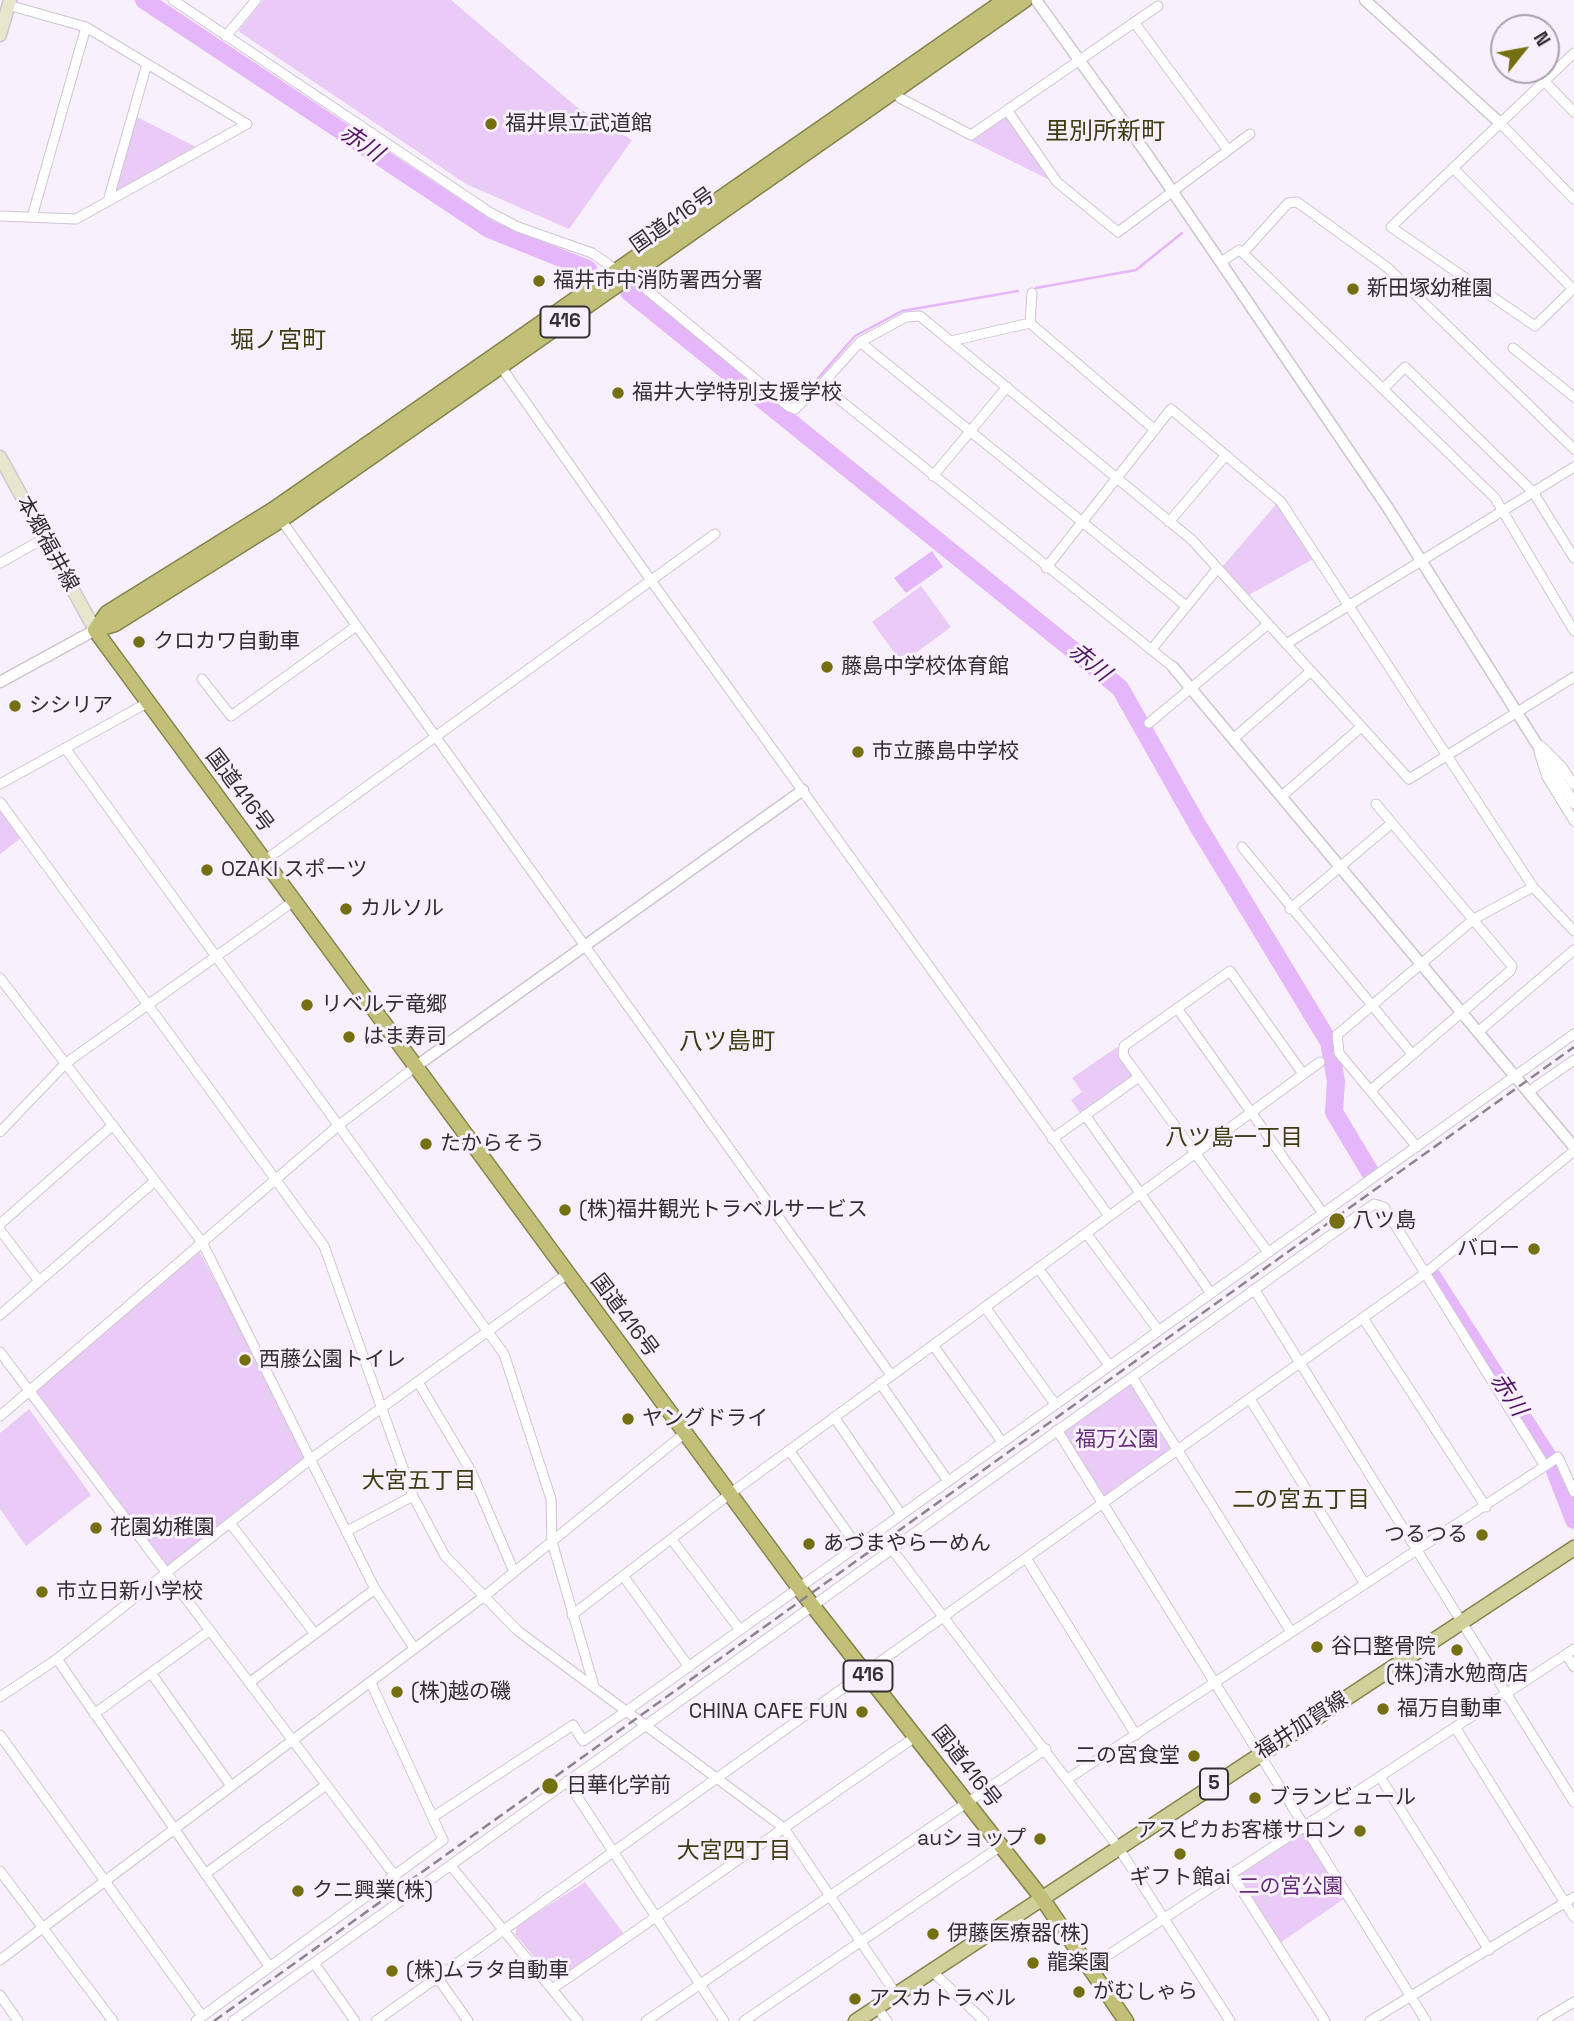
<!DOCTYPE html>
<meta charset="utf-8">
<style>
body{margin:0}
#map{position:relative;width:1574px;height:2021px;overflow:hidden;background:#f9f0fd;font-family:"Space Grotesk",sans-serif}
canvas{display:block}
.north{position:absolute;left:1490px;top:14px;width:70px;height:70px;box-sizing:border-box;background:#f9f0fd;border:2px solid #a9a2ac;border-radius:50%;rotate:59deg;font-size:19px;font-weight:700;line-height:28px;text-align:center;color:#322e33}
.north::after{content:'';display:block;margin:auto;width:24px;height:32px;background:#747012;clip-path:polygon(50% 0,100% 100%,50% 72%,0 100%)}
</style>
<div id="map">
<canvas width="1574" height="2021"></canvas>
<div class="north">N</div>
</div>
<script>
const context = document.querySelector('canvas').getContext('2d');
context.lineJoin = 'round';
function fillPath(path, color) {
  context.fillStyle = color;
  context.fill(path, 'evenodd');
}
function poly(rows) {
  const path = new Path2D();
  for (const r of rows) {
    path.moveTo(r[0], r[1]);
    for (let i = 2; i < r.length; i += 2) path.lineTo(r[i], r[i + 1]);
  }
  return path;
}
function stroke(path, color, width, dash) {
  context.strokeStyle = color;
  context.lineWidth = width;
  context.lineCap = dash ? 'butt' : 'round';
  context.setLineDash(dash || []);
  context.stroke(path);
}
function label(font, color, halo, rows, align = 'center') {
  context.font = font + ' "Space Grotesk","Noto Sans JP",sans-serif';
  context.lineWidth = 6;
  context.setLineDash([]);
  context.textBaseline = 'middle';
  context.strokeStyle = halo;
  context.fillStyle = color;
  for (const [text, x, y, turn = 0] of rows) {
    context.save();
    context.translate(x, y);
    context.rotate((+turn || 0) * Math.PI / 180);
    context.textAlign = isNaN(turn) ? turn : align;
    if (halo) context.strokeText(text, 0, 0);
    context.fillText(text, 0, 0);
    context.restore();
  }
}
const green = poly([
 [263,0,451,0,578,108,632,140,569,229,466,184,238,31],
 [1009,113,1054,182,969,140],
 [137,117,196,147,108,201],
 [1278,502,1317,557,1247,596,1223,566],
 [921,586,951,627,902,663,872,622],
 [0,802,24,836,0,854],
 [1117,1047,1139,1077,1081,1115,1071,1100,1082,1092,1072,1078],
 [199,1251,310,1455,167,1566,36,1391],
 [1132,1377,1178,1450,1103,1503,1057,1430],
 [29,1409,91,1495,26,1546,0,1509,0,1433],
 [1302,1831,1345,1898,1280,1943,1237,1875],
 [585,1882,624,1934,561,1977,550,1976,515,1934,517,1926]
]);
const water = poly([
 [932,551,943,567,906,593,894,578]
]);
const stream = poly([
 [1036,288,1136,270,1182,233],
 [798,401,855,336,902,311,1018,291],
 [784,416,786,414]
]);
const river = poly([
 [144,0,489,229,588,269],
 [629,292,1120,688,1198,826,1329,1042,1336,1081,1334,1112,1370,1172],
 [1432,1276,1552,1463,1574,1520]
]);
const minor = poly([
 [173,0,491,213,518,227,592,253,621,273],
 [1134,22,1228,150],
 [226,36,256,0],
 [1574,53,1391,227,1535,326,1574,288],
 [1544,81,1574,112],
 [893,88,900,98,971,135,1158,6],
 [1007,110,1057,182,1118,232,1250,134],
 [1500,123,1574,199],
 [1453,168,1573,289],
 [108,201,147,64],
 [0,216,76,219,247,124,86,27,8,5],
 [32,217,86,27],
 [1243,253,1288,203,1297,202,1388,268,1574,449],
 [1221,262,1239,250,1243,253,1495,498,1574,631],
 [635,273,647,290,788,406,795,409,824,382],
 [1032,293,1030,323,1155,430],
 [951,341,1030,323],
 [860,342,1186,606],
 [1513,348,1574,397],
 [499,364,652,582,1109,1216],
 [1383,389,1405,367,1533,492,1574,558],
 [933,476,1007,387],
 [279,517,891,1375],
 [1169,522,1226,455],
 [0,563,45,538],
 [1046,568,1171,409,1281,502,1533,887,1574,931],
 [1286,644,1574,467],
 [1151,650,1217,569],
 [1173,667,825,388,824,382,860,342,906,317,920,316,1192,540,1409,779,1574,677],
 [202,679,231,716,355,627],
 [1149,723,1267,625],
 [1233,739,1310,672],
 [1541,746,1562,767,1574,785],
 [65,748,504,1354,551,1499,552,1542,594,1686],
 [1539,752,1547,777,1574,821],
 [0,784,147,703],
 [1282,796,1360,728],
 [0,802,324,1246,413,1496,445,1556,518,1631,784,1828,896,1994],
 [1242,847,1412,1054],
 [264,861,715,534],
 [1290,909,1392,823],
 [0,978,202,1242,375,1589,414,1648],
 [1177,1008,1322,1212],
 [1478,1032,1574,950],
 [1371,1090,1510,971,1512,966,1376,804],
 [1528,1092,1574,1060],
 [1085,1115,1210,1292],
 [0,1132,66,1063,294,901],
 [1052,1139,1139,1077],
 [1417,1147,1339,1053,1337,1035,1474,919,1533,887],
 [0,1224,113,1125],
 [0,1230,39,1281],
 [1086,1233,1158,1330],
 [1267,1251,1123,1055,1124,1046,1230,971,1303,1074],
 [1038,1268,1109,1365],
 [1254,1289,1574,1802],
 [985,1307,1055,1404],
 [0,1315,155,1181],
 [1363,1318,1486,1507],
 [933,1345,1002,1442],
 [0,1352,395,1876],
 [1132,1377,1291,1632],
 [418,1382,471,1471,514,1572],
 [880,1383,948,1481],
 [1250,1399,1365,1584],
 [0,1416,339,1125,415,1067],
 [834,1417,901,1514],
 [1057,1430,1426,2021],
 [789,1450,857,1546],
 [1545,1466,1558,1457,1574,1492],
 [230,1523,315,1634],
 [347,1531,413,1496],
 [672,1540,740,1630],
 [891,1548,1118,1847,1230,2021],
 [1026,1558,1136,1735],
 [624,1577,689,1667],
 [572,1615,731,1493,1320,1062],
 [1566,1654,1574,1667],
 [57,1659,269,1966],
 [151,1673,231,1786],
 [249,1683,375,1589],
 [0,1697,57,1659,312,1458,567,1274],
 [94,1714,209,1631],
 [1455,1727,1574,1917],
 [0,1735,202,2016],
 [1380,1777,1489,1950],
 [567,1781,724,2021],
 [433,1817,573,1725,583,1741,628,1710,1574,1034],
 [451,1866,578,2021],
 [0,1871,113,2021],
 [205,1874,326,1785],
 [1232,1875,1325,2021],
 [0,1960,486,1595,685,1433],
 [314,1963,355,2021],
 [1090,1967,1574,1649],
 [931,1970,984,2021],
 [437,1977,468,2021],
 [552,1989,915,1737],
 [0,1995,18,2021],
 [877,2007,887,2021],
 [196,2021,443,1840,371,1683],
 [233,2021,1374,1204,1384,1207,1545,1466,1069,1778],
 [376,2021,1423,1275,1574,1151],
 [646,2021,1046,1749],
 [744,2021,1001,1846],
 [1370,2021,1574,1897],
 [1542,2021,1574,2002]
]);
const tertiary = poly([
 [1036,0,1149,157,1388,508,1574,803],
 [1365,0,1500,123],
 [1173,667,1574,1147],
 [0,682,95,630],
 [415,1067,803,790]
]);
const secondary = poly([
 [0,35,10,0],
 [0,457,95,630]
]);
const primary = poly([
 [856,2021,1574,1548]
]);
const trunk = poly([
 [95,630,805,1596,1041,1897,1126,2021],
 [95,630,115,624,281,520,1025,0],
 [95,630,107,613,274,509,1005,0]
]);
const rail = poly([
 [214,2021,1574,1047]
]);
const markers = [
 [491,124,7,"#747012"],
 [539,281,7,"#747012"],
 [1353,289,7,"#747012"],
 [618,393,7,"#747012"],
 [139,642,7,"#747012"],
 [827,667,7,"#747012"],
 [15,706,7,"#747012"],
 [858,752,7,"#747012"],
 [207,870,7,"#747012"],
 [346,909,7,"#747012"],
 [307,1005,7,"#747012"],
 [349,1037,7,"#747012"],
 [426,1144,7,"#747012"],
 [565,1210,7,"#747012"],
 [1337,1221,9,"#747012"],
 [1534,1249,7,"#747012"],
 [245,1360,7,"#747012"],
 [628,1419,7,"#747012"],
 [96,1528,7,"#747012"],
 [1482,1535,7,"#747012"],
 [809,1544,7,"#747012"],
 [42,1592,7,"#747012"],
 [1317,1647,7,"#747012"],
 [1457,1650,7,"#747012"],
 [397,1692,7,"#747012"],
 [1383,1709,7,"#747012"],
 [862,1712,7,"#747012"],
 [1194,1756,7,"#747012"],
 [550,1786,9,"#747012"],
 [1255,1798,7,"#747012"],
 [1360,1831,7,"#747012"],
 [1040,1839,7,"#747012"],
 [1180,1854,7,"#747012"],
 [298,1891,7,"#747012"],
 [933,1934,7,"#747012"],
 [1033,1963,7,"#747012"],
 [392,1971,7,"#747012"],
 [1079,1992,7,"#747012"],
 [855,1999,7,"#747012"]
];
const shields = [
 [565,322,49],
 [868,1676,49],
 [1214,1784,28]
];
const shieldNames = [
 ["416",565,322],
 ["416",868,1676],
 ["5",1214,1784]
];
const poiNames = [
 ["福井県立武道館",505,124],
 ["福井市中消防署西分署",553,281],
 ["新田塚幼稚園",1367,289],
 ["福井大学特別支援学校",632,393],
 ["クロカワ自動車",153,642],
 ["藤島中学校体育館",841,667],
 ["シシリア",29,706],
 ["市立藤島中学校",872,752],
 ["OZAKI スポーツ",221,870],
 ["カルソル",360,909],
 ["リベルテ竜郷",321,1005],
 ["はま寿司",363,1037],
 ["たからそう",440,1144],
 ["(株)福井観光トラベルサービス",579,1210],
 ["八ツ島",1353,1221],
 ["バロー",1520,1249,"right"],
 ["西藤公園トイレ",259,1360],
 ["ヤングドライ",642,1419],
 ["花園幼稚園",110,1528],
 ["つるつる",1468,1535,"right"],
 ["あづまやらーめん",823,1544],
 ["市立日新小学校",56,1592],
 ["谷口整骨院",1331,1647],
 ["(株)清水勉商店",1457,1674,"center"],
 ["(株)越の磯",411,1692],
 ["福万自動車",1397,1709],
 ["CHINA CAFE FUN",848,1712,"right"],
 ["二の宮食堂",1180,1756,"right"],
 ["日華化学前",566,1786],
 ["ブランビュール",1269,1798],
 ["アスピカお客様サロン",1346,1831,"right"],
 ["auショップ",1026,1839,"right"],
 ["ギフト館ai",1180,1878,"center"],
 ["クニ興業(株)",312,1891],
 ["伊藤医療器(株)",947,1934],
 ["龍楽園",1047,1963],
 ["(株)ムラタ自動車",406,1971],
 ["がむしゃら",1093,1992],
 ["アスカトラベル",869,1999]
];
const streetNames = [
 ["国道416号",673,221,-35],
 ["本郷福井線",47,544,61],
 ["国道416号",239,791,53],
 ["国道416号",624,1316,53],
 ["福井加賀線",1302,1726,-33],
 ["国道416号",966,1767,52]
];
const parkNames = [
 ["福万公園",1117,1440],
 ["二の宮公園",1291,1887]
];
const waterNames = [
 ["赤川",361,144,34],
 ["赤川",1089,663,39],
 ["赤川",1508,1395,57]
];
const neighbourhoodNames = [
 ["八ツ島一丁目",1234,1139],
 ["大宮五丁目",419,1482],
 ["二の宮五丁目",1301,1501],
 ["大宮四丁目",734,1852]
];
const quarterNames = [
 ["里別所新町",1105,132],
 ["堀ノ宮町",278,341],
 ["八ツ島町",727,1042]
];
fillPath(green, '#eacbf7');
fillPath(water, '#e5b6f9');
stroke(stream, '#e5b6f9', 2.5);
stroke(river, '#e5b6f9', 18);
stroke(minor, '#cec5d2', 11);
stroke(tertiary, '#cec5d2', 13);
stroke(secondary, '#cec5d2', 15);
stroke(primary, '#86824a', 17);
stroke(trunk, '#86824a', 17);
stroke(minor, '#fff', 9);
stroke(tertiary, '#fff', 10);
stroke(secondary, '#e8e7cd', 12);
stroke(primary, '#d1d09a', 14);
stroke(trunk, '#c2c078', 14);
stroke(rail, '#8b858d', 2.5, [10, 5]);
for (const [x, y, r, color] of markers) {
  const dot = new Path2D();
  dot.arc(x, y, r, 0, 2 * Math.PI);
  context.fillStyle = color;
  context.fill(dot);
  stroke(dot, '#f9f0fd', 2.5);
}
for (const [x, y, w] of shields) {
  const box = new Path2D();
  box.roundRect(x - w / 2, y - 15.5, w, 31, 5);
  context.fillStyle = '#f9f0fd';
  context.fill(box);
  stroke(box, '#322e33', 2);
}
label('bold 19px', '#322e33', null, shieldNames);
label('21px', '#322e33', '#f9f0fd', poiNames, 'left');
label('21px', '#322e33', '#f9f0fd', streetNames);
label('21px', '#642c7a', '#f9f0fd', parkNames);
label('italic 23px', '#511765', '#f9f0fd', waterNames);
label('23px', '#3e3c13', '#f9f0fd', neighbourhoodNames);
label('24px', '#3e3c13', '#f9f0fd', quarterNames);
</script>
